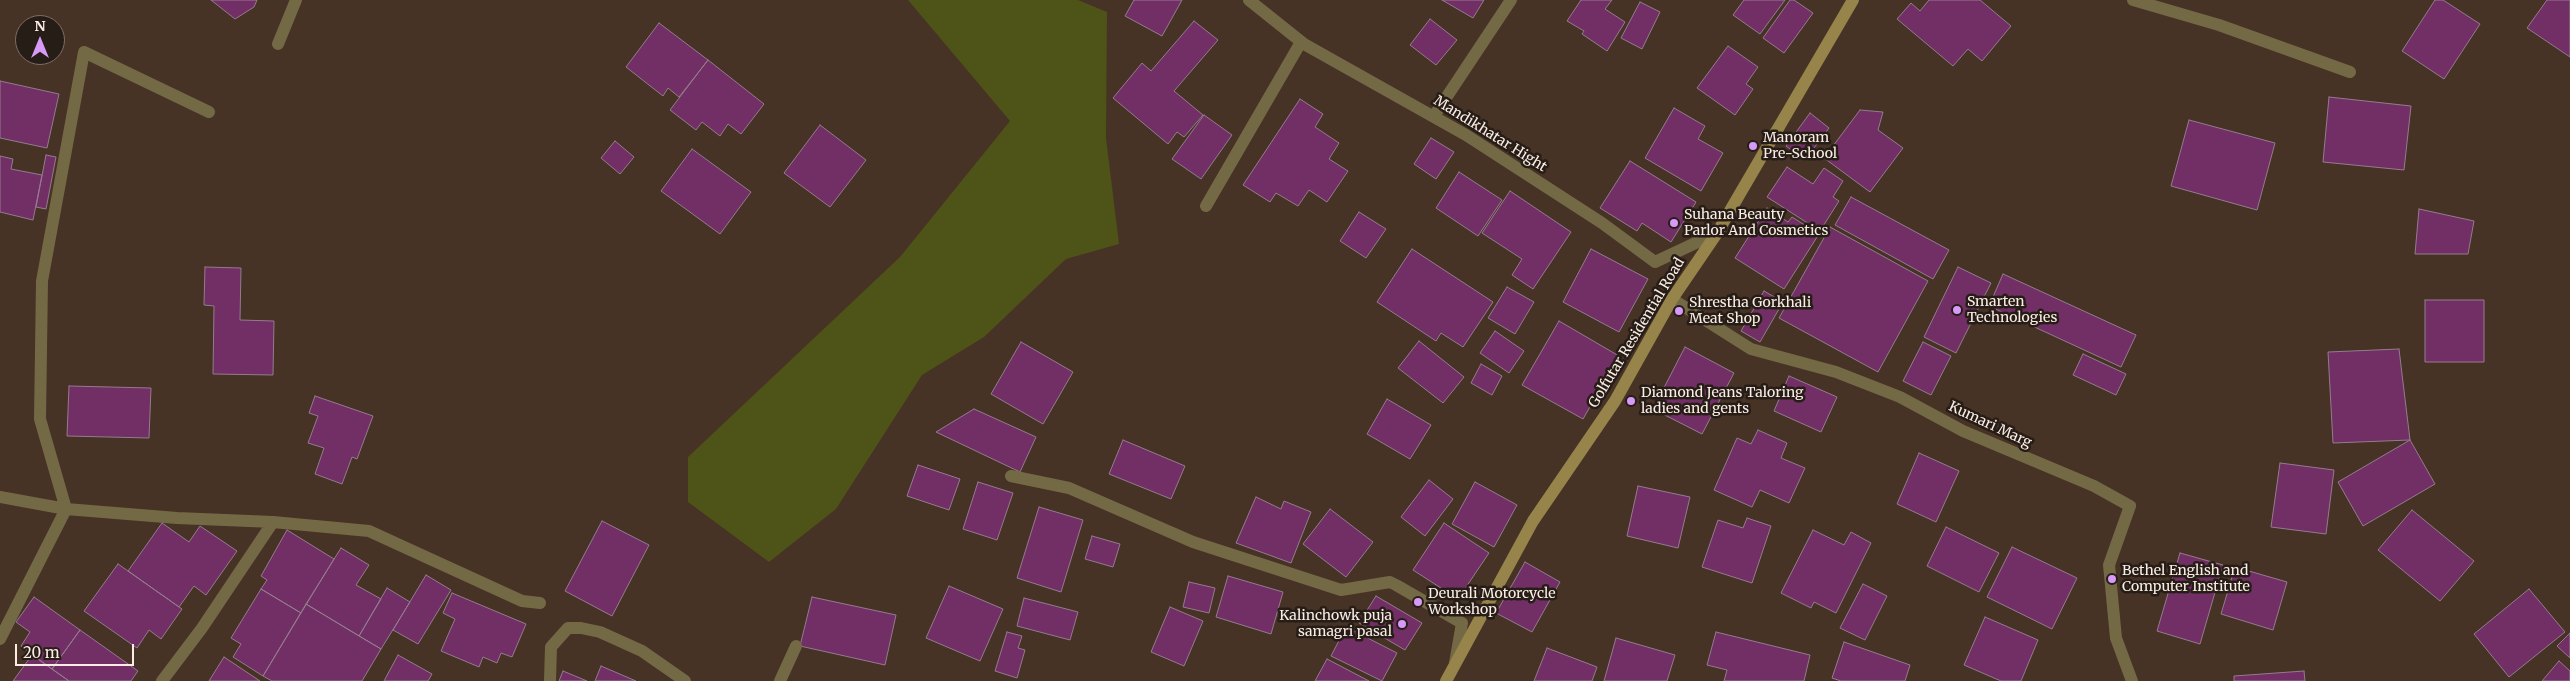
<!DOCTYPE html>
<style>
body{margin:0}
#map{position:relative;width:2570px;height:681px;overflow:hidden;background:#473226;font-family:Merriweather,serif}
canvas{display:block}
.north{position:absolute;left:15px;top:15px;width:50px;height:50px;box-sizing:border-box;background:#261d17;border:1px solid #7b7069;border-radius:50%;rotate:0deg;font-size:14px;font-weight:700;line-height:20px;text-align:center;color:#fbede5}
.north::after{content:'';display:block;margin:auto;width:18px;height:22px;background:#d89af8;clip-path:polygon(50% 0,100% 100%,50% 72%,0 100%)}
.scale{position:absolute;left:15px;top:644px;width:119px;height:22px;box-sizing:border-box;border:2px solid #fbede5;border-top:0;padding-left:6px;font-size:15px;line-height:18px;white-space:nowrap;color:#fbede5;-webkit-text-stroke:4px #261d17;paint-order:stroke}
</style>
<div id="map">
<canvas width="2570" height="681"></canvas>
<div class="north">N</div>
<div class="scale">20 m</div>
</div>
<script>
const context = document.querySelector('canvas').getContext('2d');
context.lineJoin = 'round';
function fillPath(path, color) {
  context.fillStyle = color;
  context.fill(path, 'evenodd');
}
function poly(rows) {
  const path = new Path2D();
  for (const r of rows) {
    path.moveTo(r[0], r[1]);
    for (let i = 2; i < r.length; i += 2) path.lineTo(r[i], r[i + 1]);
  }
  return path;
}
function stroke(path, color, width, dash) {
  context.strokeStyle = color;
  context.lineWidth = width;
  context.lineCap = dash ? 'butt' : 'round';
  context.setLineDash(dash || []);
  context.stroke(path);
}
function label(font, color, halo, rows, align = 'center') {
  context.font = font + ' Merriweather,serif';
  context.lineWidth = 5;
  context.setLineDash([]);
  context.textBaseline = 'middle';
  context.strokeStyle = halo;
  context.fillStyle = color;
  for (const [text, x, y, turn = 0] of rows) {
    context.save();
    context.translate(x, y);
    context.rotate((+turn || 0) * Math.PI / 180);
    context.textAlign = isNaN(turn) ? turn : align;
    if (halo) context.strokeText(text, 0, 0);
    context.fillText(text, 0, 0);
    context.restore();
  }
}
const green = poly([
 [908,0,1078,0,1107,12,1106,138,1119,244,1066,259,984,337,922,375,836,509,769,562,688,502,688,457,900,257,1010,121]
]);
const building = poly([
 [211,0,257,0,254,7,235,19,211,0],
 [1134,0,1182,0,1162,36,1125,16,1134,0],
 [1442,0,1484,0,1473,18,1442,0],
 [1581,0,1612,0,1605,9,1625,22,1607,51,1582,34,1584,31,1567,21,1581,0],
 [1744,0,1785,0,1760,34,1733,15,1744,0],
 [1790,0,1794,0,1813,13,1784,53,1763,38,1790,0],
 [1929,0,1980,0,2011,26,1982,61,1968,49,1953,66,1897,19,1911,3,1920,11,1929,0],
 [2435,0,2443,0,2480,24,2444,79,2402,51,2435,0],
 [2547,0,2570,0,2570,57,2527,28,2547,0],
 [1640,2,1660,12,1642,49,1621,38,1640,2],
 [1430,19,1457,40,1436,65,1410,45,1430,19],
 [1194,21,1218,40,1174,91,1203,115,1184,137,1177,132,1168,144,1113,98,1142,63,1151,71,1194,21],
 [659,23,708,60,679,97,668,88,663,96,626,67,659,23],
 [1728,46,1758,67,1746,84,1753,89,1735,115,1697,88,1728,46],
 [708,60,764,104,741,134,728,124,720,136,702,122,696,130,670,110,708,60],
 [0,81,59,94,47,148,0,138,0,81],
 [2329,97,2411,106,2404,170,2323,162,2329,97],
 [1300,99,1323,114,1315,127,1339,143,1329,159,1348,171,1327,202,1309,190,1298,206,1276,193,1270,202,1243,185,1300,99],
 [1674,108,1705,126,1698,139,1723,153,1701,191,1645,158,1674,108],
 [1860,110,1883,112,1878,130,1903,148,1870,192,1824,158,1860,110],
 [1810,113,1829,128,1805,160,1786,146,1810,113],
 [1204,115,1232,135,1201,179,1172,159,1204,115],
 [2189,120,2275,143,2257,210,2171,186,2189,120],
 [820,125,866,160,830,207,784,173,820,125],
 [1431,138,1454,152,1436,179,1414,164,1431,138],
 [615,141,634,157,620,174,601,158,615,141],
 [692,149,751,192,720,234,661,191,692,149],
 [46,155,56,157,46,209,36,207,46,155],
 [0,156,13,159,11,169,42,175,33,220,0,212,0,156],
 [1630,161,1696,202,1671,242,1642,223,1637,231,1600,208,1630,161],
 [1787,167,1813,184,1824,168,1843,181,1833,197,1839,201,1820,231,1767,197,1787,167],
 [1459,172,1502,200,1478,236,1436,208,1459,172],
 [1510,191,1571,232,1533,289,1512,275,1522,259,1482,233,1510,191],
 [1851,197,1949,250,1933,279,1835,225,1851,197],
 [1767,208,1788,222,1792,217,1819,234,1784,289,1735,258,1767,208],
 [2419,209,2474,221,2468,254,2415,254,2419,209],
 [1359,212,1386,229,1366,258,1340,241,1359,212],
 [1830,227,1928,281,1878,372,1779,318,1830,227],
 [1412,249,1493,302,1463,347,1441,333,1436,341,1377,302,1412,249],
 [1591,249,1648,279,1619,332,1563,302,1591,249],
 [205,267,241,268,240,320,274,321,273,375,213,374,214,306,204,305,205,267],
 [1958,267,1991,283,1956,353,1924,337,1958,267],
 [2003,274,2136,335,2121,367,1989,306,2003,274],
 [1507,287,1534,302,1515,334,1488,318,1507,287],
 [1764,291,1783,302,1760,342,1741,331,1764,291],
 [2425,300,2484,300,2484,362,2425,362,2425,300],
 [1559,321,1619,356,1583,419,1522,385,1559,321],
 [1495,331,1524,351,1509,373,1480,353,1495,331],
 [1419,341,1464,377,1443,403,1398,368,1419,341],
 [1021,342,1073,372,1043,424,991,394,1021,342],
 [1923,342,1951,356,1931,395,1903,381,1923,342],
 [1685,347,1734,373,1702,434,1653,409,1685,347],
 [2399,349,2410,440,2333,443,2328,352,2399,349],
 [2083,354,2126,374,2116,395,2073,375,2083,354],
 [1481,364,1502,376,1492,395,1471,383,1481,364],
 [1789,376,1837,397,1821,432,1774,411,1789,376],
 [69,386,151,388,149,438,67,436,69,386],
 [315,396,373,416,357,459,352,457,342,484,315,474,324,448,308,443,318,416,309,413,315,396],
 [1387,399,1431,425,1410,459,1367,434,1387,399],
 [974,409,1036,437,1020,472,936,432,974,409],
 [1758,430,1787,443,1781,458,1805,468,1789,503,1760,490,1752,507,1714,490,1737,438,1751,444,1758,430],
 [1123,440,1185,466,1171,499,1109,474,1123,440],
 [2410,440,2435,484,2363,526,2338,482,2410,440],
 [1919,453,1959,471,1936,522,1897,504,1919,453],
 [2280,463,2334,470,2326,534,2271,527,2280,463],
 [918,465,960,479,949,510,907,496,918,465],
 [1429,480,1453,499,1425,536,1401,517,1429,480],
 [978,482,1013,493,997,540,963,529,978,482],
 [1475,482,1517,505,1494,547,1452,524,1475,482],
 [1638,486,1690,497,1678,548,1627,536,1638,486],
 [1256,497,1281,509,1284,501,1311,512,1291,563,1236,543,1256,497],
 [1039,507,1083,520,1061,592,1017,578,1039,507],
 [1330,509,1373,542,1346,577,1303,544,1330,509],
 [2412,510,2474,561,2440,601,2378,550,2412,510],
 [1747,518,1771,526,1752,583,1702,567,1718,520,1743,528,1747,518],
 [602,521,649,545,612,616,565,591,602,521],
 [162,523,189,542,200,526,237,551,206,595,194,586,179,607,128,571,162,523],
 [1444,523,1489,553,1458,599,1413,570,1444,523],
 [1946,527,1999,553,1979,592,1927,566,1946,527],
 [287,530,334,559,301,613,261,589,267,580,261,576,287,530],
 [1813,530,1844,545,1851,532,1871,543,1836,613,1814,602,1811,608,1781,593,1813,530],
 [1092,536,1120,544,1113,567,1085,559,1092,536],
 [2012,547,2077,578,2052,629,1987,597,2012,547],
 [341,548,369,565,356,585,381,599,359,636,306,604,341,548],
 [2180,553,2223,565,2200,644,2157,631,2180,553],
 [1525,562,1560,582,1532,632,1496,613,1525,562],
 [118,564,182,609,161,639,149,630,137,648,84,611,118,564],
 [2235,567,2287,582,2273,630,2221,614,2235,567],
 [426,575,451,590,418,644,393,630,426,575],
 [1228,576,1283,592,1271,634,1216,617,1228,576],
 [1189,582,1215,588,1209,613,1183,607,1189,582],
 [1863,584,1887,596,1865,640,1840,628,1863,584],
 [949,586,1003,609,980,661,926,638,949,586],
 [387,588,410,602,381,649,359,636,387,588],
 [261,589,301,613,263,676,233,657,241,644,231,638,261,589],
 [2529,589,2565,632,2509,677,2474,634,2529,589],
 [452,593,526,624,512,657,501,653,497,663,483,657,479,667,441,651,455,619,443,613,452,593],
 [1376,596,1422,623,1405,650,1359,623,1376,596],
 [34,597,80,630,52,669,21,646,30,632,16,622,34,597],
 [812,597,896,615,885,665,800,646,812,597],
 [1024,598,1078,612,1070,640,1017,626,1024,598],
 [306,604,381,649,362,681,272,681,263,676,306,604],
 [1170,607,1203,621,1184,666,1151,652,1170,607],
 [1985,617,2038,640,2021,681,2001,681,1964,665,1985,617],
 [1346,627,1397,653,1382,681,1331,656,1346,627],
 [80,630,138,671,131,681,69,681,52,669,80,630],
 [1007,632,1022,636,1018,648,1025,650,1017,678,995,671,1007,632],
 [1716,632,1810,655,1804,681,1724,681,1727,670,1707,665,1716,632],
 [2570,633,2570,658,2557,646,2570,633],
 [1616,638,1675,655,1667,681,1604,681,1616,638],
 [1844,642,1910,665,1905,681,1841,681,1832,678,1844,642],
 [1547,648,1597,667,1592,681,1534,681,1547,648],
 [32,655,52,669,69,681,13,681,32,655],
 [398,655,432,674,428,681,384,681,398,655],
 [224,657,260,681,209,681,224,657],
 [1327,659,1369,681,1315,681,1327,659],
 [2559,661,2570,671,2570,681,2542,681,2559,661],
 [601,666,636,681,595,681,601,666],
 [563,671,587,681,559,681,563,671],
 [2304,671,2305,681,2234,681,2234,676,2304,671]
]);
const minor = poly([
 [1249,0,1304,44,1466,135,1602,223,1655,262,1717,233],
 [2133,0,2219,25,2350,72],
 [278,44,296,0],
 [1434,116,1511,0],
 [1206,206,1301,42],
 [1672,299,1751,349,1836,372,1900,397,1963,431,2094,486,2130,506,2109,565,2116,638,2132,681],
 [1011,476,1069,488,1193,542,1341,590,1390,582,1396,585,1462,623,1455,663],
 [0,497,66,509,177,518,273,522,369,531,522,601,540,603],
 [0,639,66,509,40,419,42,281,84,52,209,112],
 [162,681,202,628,273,522],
 [550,681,551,647,568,628,581,628,600,632,642,651,685,681],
 [780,681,796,646]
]);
const secondary = poly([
 [1446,681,1533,521,1615,401,1672,299,1717,233,1853,0]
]);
const markers = [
 [1753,146,5,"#d89af8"],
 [1674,223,5,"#d89af8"],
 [1957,310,5,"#d89af8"],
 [1679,311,5,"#d89af8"],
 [1631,401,5,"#d89af8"],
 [2112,579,5,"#d89af8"],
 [1418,602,5,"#d89af8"],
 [1402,624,5,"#d89af8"]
];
const streetNames = [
 ["Mandikhatar Hight",1490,134,32],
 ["Golfutar Residential Road",1637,333,-59],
 ["Kumari Marg",1990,425,25]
];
const poiNames = [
 ["Manoram",1763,138],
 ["Pre-School",1763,154],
 ["Suhana Beauty",1684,215],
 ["Parlor And Cosmetics",1684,231],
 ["Smarten",1967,302],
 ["Technologies",1967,318],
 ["Shrestha Gorkhali",1689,303],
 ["Meat Shop",1689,319],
 ["Diamond Jeans Taloring",1641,393],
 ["ladies and gents",1641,409],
 ["Bethel English and",2122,571],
 ["Computer Institute",2122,587],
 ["Deurali Motorcycle",1428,594],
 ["Workshop",1428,610],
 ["Kalinchowk puja",1392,616,"right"],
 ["samagri pasal",1392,632,"right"]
];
fillPath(green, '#4e5318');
fillPath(building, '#722f66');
stroke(building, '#937c8d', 1);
stroke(minor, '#746945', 12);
stroke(secondary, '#96844a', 12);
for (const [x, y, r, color] of markers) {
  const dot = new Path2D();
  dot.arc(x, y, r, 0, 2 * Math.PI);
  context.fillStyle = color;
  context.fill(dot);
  stroke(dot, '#261d17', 2);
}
label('14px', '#fbede5', '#261d17', streetNames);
label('14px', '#fbede5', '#261d17', poiNames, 'left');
</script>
